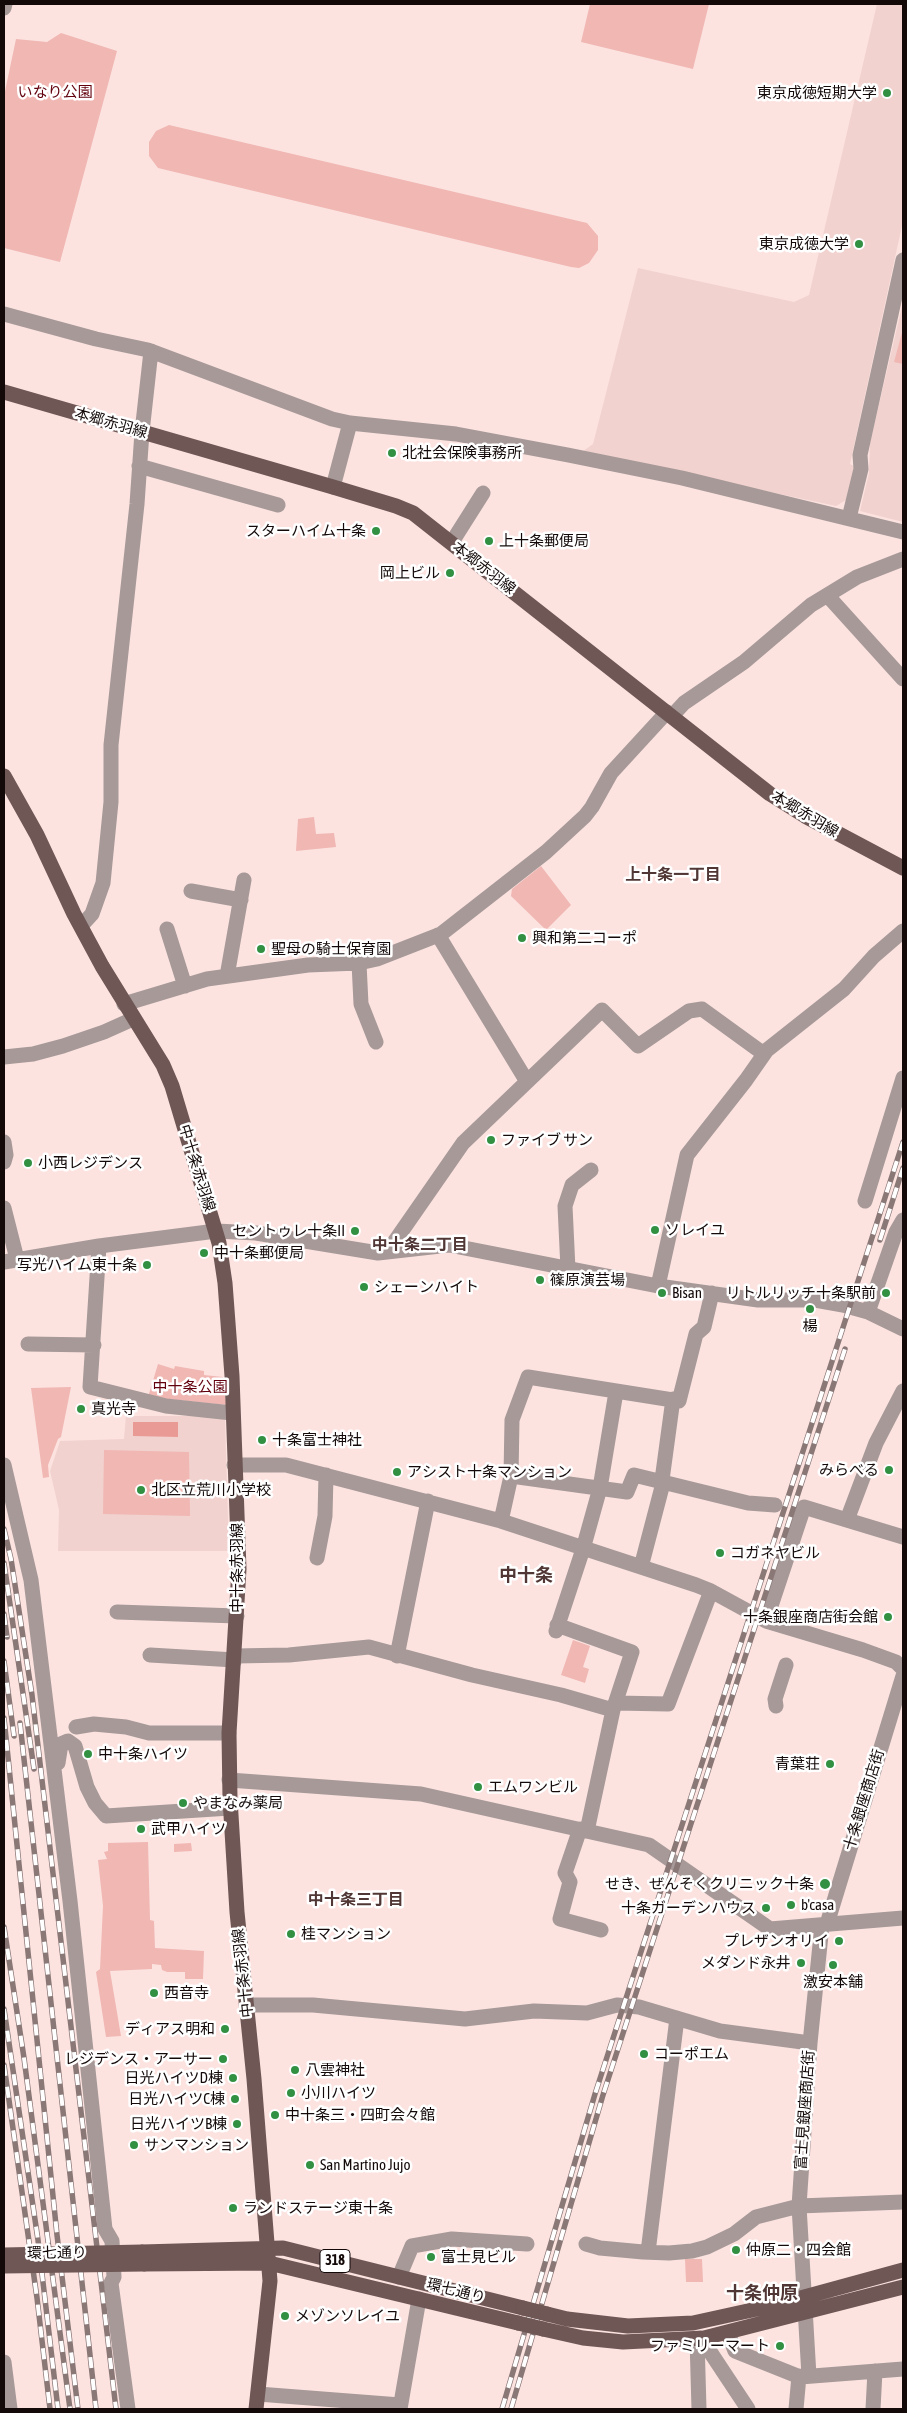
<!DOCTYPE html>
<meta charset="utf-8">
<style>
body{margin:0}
#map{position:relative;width:907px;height:2413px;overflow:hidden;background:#fce3e0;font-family:"Asap Condensed",sans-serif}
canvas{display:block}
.frame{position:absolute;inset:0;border:5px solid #130909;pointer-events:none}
</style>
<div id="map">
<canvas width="907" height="2413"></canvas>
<div class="frame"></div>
</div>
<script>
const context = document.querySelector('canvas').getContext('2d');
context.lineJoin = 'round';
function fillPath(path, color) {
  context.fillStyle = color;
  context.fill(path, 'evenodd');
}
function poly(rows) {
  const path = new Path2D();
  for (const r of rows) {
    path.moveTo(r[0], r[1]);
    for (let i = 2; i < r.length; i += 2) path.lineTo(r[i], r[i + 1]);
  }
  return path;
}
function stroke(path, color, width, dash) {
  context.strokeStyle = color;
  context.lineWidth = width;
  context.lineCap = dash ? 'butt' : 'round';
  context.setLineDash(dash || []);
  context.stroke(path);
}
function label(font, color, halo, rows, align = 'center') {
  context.font = font + ' "Asap Condensed","Noto Sans JP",sans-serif';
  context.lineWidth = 5;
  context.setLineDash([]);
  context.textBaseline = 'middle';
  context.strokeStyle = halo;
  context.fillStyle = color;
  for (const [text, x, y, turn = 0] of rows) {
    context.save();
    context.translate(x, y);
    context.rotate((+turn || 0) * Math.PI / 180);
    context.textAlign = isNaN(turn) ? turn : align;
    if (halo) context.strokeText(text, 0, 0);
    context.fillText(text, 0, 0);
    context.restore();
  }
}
const built = poly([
 [877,4,903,4,903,221,850,464,855,467,846,500,836,506,582,452,593,444,638,268,794,302,809,295],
 [903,302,903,522,860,511,869,473,870,443],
 [126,1416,219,1416,225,1419,229,1551,58,1551,59,1510,50,1471,60,1441,124,1439]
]);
const green = poly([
 [590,4,709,4,693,69,581,42],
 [61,33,117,51,60,262,4,248,4,96,16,39,47,42],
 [169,125,587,223,598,236,598,250,589,263,579,268,571,267,158,168,149,156,149,142,156,131],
 [903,329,903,364,894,362],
 [314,817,316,834,334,833,336,847,296,851,298,819],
 [541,866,571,905,546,930,511,896,512,889],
 [158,1364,174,1369,175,1366,204,1371,204,1375,223,1377,226,1405,148,1397],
 [71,1387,61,1437,58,1439,48,1465,49,1477,43,1478,31,1388],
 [104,1450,189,1452,190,1516,103,1514],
 [573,1640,590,1646,583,1667,589,1669,585,1683,561,1675],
 [148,1842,150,1920,154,1921,155,1948,204,1951,203,1979,185,1979,185,1972,167,1972,162,1970,161,1965,152,1964,152,1969,110,1971,121,2036,106,2037,96,1972,100,1969,103,1906,98,1860,107,1859,104,1852,108,1851,108,1843],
 [191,1843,192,1851,174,1852,174,1844],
 [685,2259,702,2259,703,2282,686,2282]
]);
const water = poly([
 [133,1422,178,1422,178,1437,133,1436]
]);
const minor = poly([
 [4,8,5,4],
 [4,314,96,339,148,350,332,419,350,423,456,434,568,455,682,478,903,532],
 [139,466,278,505],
 [333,487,350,423],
 [849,518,861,469,860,455,903,260],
 [452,542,483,493],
 [827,595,903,679],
 [672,716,684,703,744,662,811,605,857,577,903,559],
 [191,891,241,900],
 [81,926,92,914,103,883,111,802,111,745,137,504,142,432,151,351],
 [167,929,185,986],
 [438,935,526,1080],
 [359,963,361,1004,376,1042],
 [227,976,244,880],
 [124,1004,207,979,308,965,359,963,377,959,441,934,546,852,585,816,592,807,611,773,667,712],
 [4,1057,33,1054,63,1046,104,1032,133,1019],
 [4,1142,6,1155,4,1162],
 [865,1201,903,1078],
 [4,1208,17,1259],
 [99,1246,90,1387,166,1406,232,1413],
 [388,1251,463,1143,602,1010,638,1046,689,1011,702,1009,764,1054],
 [4,1262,99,1246,216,1231,256,1233,378,1253,449,1245,658,1286,758,1300,815,1300,843,1305,868,1312,903,1329],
 [568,1269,565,1206,572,1185,591,1170],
 [658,1286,687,1155,746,1080,767,1050,844,989,874,956,903,931],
 [868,1312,896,1232,903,1220],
 [28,1344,94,1345],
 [4,1465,31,1580,70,1901,105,2229,112,2241,114,2277,111,2283,128,2409],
 [234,1465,286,1465,501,1521,696,1585,711,1591,766,1621,863,1650,896,1662,903,1669],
 [511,1476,627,1492,634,1475,748,1503,775,1505],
 [847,1520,876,1443,903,1391],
 [501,1521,511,1476,512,1420,528,1377,679,1401,696,1334,704,1327,712,1293],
 [317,1558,325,1516,326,1475],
 [641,1567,662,1487,662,1480,673,1399],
 [117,1612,237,1616],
 [766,1621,804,1507,903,1537],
 [557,1625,632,1652,613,1710,587,1831],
 [556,1631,583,1549,600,1488,616,1392],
 [150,1655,235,1660],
 [235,1656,289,1655,369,1647,472,1675,561,1695,613,1710],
 [397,1656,428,1501],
 [616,1703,668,1704,711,1591],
 [776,1706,775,1699,786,1665],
 [76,1727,94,1724,126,1727,149,1733,229,1733],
 [58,1763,61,1744,68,1741,75,1746,87,1787,95,1803,106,1816,230,1808],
 [229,1780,421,1794,649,1845,770,1929,903,1918],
 [580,1829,565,1873,570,1882,560,1919,601,1930],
 [827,1924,903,1676],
 [246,2005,313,2005,465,2019,534,2011,587,2013,617,2005,639,2007,720,2031,810,2043],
 [586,2244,600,2248,643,2252,669,2253,692,2251,707,2247,734,2234,756,2217,799,2206,903,2202],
 [648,2252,677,2018],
 [399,2277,412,2246,452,2239,527,2244],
 [728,2333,735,2351,800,2377,903,2369],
 [701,2338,748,2409],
 [697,2339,699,2409],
 [4,2362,10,2409],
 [809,2376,799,2206,810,2043,822,1925],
 [258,2394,400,2405],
 [400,2409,419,2299],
 [796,2409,799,2376],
 [873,2409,875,2371]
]);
const major = poly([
 [4,392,333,487,396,506,413,513,770,794,805,816,903,868],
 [4,776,37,835,74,914,102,966,163,1065,172,1086,219,1243,225,1283,232,1376,239,1569,229,1733,230,1799,237,1912,254,2079,270,2281,256,2409],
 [142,2252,283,2248,523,2308],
 [144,2264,269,2263,518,2323],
 [547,2314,567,2319,628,2326,693,2323,775,2305,903,2270],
 [543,2329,583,2338,623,2342,704,2338,903,2287]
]);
const rail = poly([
 [880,1240,903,1168],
 [4,1529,11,1559,32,1695,116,2409],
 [4,1563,34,1769],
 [4,1614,7,1637],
 [4,1661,14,1736],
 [4,1718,57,2235,78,2409],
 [20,1723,96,2409],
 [4,1927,24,2058,70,2409],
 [4,2009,38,2240,58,2409],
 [4,2065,37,2298,50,2409],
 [502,2409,595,2094,903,1142],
 [511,2409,603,2095,845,1349]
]);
const majorBridge = poly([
 [4,2255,142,2252],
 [4,2266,144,2264],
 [523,2308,547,2314],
 [518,2323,543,2329]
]);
const markers = [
 [887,93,5,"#329043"],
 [859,244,5,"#329043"],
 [392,453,5,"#329043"],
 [376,531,5,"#329043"],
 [489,541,5,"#329043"],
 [450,573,5,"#329043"],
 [522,938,5,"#329043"],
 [261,949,5,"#329043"],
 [491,1140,5,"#329043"],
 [28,1163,5,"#329043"],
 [655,1230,5,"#329043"],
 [355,1231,5,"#329043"],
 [204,1253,5,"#329043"],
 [147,1265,5,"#329043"],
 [540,1280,5,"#329043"],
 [364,1287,5,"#329043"],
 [662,1293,5,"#329043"],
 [886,1293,5,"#329043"],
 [810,1309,5,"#329043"],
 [81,1409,5,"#329043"],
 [262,1440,5,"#329043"],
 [889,1470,5,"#329043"],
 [397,1472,5,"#329043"],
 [141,1490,5,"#329043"],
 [720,1553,5,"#329043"],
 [888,1617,5,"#329043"],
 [88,1754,5,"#329043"],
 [830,1764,5,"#329043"],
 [478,1787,5,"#329043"],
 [183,1803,5,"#329043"],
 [141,1829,5,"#329043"],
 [825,1884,6,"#329043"],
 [791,1905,5,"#329043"],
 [766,1908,5,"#329043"],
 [291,1934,5,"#329043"],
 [839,1941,5,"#329043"],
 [801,1963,5,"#329043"],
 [833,1965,5,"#329043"],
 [154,1993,5,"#329043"],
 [225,2029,5,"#329043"],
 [644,2054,5,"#329043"],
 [223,2059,5,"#329043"],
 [295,2070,5,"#329043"],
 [233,2078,5,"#329043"],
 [291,2093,5,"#329043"],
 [235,2099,5,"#329043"],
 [275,2115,5,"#329043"],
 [237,2124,5,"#329043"],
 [134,2145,5,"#329043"],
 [310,2165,5,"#329043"],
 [233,2208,5,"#329043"],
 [736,2250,5,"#329043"],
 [431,2257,5,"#329043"],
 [285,2316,5,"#329043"],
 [780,2346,5,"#329043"]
];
const shields = [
 [335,2261,30]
];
const shieldNames = [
 ["318",335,2261]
];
const parkNames = [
 ["いなり公園",55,92],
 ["中十条公園",190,1387]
];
const poiNames = [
 ["東京成徳短期大学",877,93,"right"],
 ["東京成徳大学",849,244,"right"],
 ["北社会保険事務所",402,453],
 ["スターハイム十条",366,531,"right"],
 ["上十条郵便局",499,541],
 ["岡上ビル",440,573,"right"],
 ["興和第二コーポ",532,938],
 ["聖母の騎士保育園",271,949],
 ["ファイブ サン",501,1140],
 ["小西レジデンス",38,1163],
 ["ソレイユ",665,1230],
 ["セントゥレ十条II",345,1231,"right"],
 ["中十条郵便局",214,1253],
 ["写光ハイム東十条",137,1265,"right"],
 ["篠原演芸場",550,1280],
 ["シェーンハイト",374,1287],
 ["Bisan",672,1293],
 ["リトルリッチ十条駅前",876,1293,"right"],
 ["楊",810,1326,"center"],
 ["真光寺",91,1409],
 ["十条富士神社",272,1440],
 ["みらべる",879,1470,"right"],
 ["アシスト十条マンション",407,1472],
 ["北区立荒川小学校",151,1490],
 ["コガネヤビル",730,1553],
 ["十条銀座商店街会館",878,1617,"right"],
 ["中十条ハイツ",98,1754],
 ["青葉荘",820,1764,"right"],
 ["エムワンビル",488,1787],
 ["やまなみ薬局",193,1803],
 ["武甲ハイツ",151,1829],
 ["せき、ぜんそくクリニック十条",814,1884,"right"],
 ["b'casa",801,1905],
 ["十条ガーデンハウス",756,1908,"right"],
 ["桂マンション",301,1934],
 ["プレザンオリイ",829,1941,"right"],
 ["メダンド永井",791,1963,"right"],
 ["激安本舗",833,1982,"center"],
 ["西音寺",164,1993],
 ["ディアス明和",215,2029,"right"],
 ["コーポエム",654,2054],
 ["レジデンス・アーサー",213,2059,"right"],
 ["八雲神社",305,2070],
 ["日光ハイツD棟",223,2078,"right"],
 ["小川ハイツ",301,2093],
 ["日光ハイツC棟",225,2099,"right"],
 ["中十条三・四町会々館",285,2115],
 ["日光ハイツB棟",227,2124,"right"],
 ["サンマンション",144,2145],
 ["San Martino Jujo",320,2165],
 ["ランドステージ東十条",243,2208],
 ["仲原二・四会館",746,2250],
 ["富士見ビル",441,2257],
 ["メゾンソレイユ",295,2316],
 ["ファミリーマート",770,2346,"right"]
];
const streetNames = [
 ["本郷赤羽線",111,423,16],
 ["本郷赤羽線",484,568,38],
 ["本郷赤羽線",805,814,31],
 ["中十条赤羽線",197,1168,73],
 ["中十条赤羽線",237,1568,-90],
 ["十条銀座商店街",864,1800,-73],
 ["中十条赤羽線",243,1973,-96],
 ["富士見銀座商店街",805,2110,-86],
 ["環七通り",57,2253,-1],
 ["環七通り",456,2291,14]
];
const neighbourhoodNames = [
 ["上十条一丁目",673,875],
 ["中十条二丁目",420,1245],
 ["中十条三丁目",356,1900]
];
const quarterNames = [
 ["中十条",526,1575],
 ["十条仲原",762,2293]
];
fillPath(built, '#f1d2cf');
fillPath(green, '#f0b7b3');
fillPath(water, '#ea9a95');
stroke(minor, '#a69998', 15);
stroke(major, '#6e5755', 15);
stroke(rail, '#8a7877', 5.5);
stroke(rail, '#fff', 4, [11]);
stroke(majorBridge, '#6e5755', 15);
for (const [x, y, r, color] of markers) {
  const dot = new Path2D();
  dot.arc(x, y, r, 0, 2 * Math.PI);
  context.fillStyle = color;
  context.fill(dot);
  stroke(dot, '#fff', 2);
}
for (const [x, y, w] of shields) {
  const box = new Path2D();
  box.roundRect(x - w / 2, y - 11.5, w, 23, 4);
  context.fillStyle = '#fff';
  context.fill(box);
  stroke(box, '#130909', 1);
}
label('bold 14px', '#130909', null, shieldNames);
label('15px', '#62000d', '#fff', parkNames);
label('15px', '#130909', '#fff', poiNames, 'left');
label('15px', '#130909', '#fff', streetNames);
label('bold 16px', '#503735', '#fff', neighbourhoodNames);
label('bold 18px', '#503735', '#fff', quarterNames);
</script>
